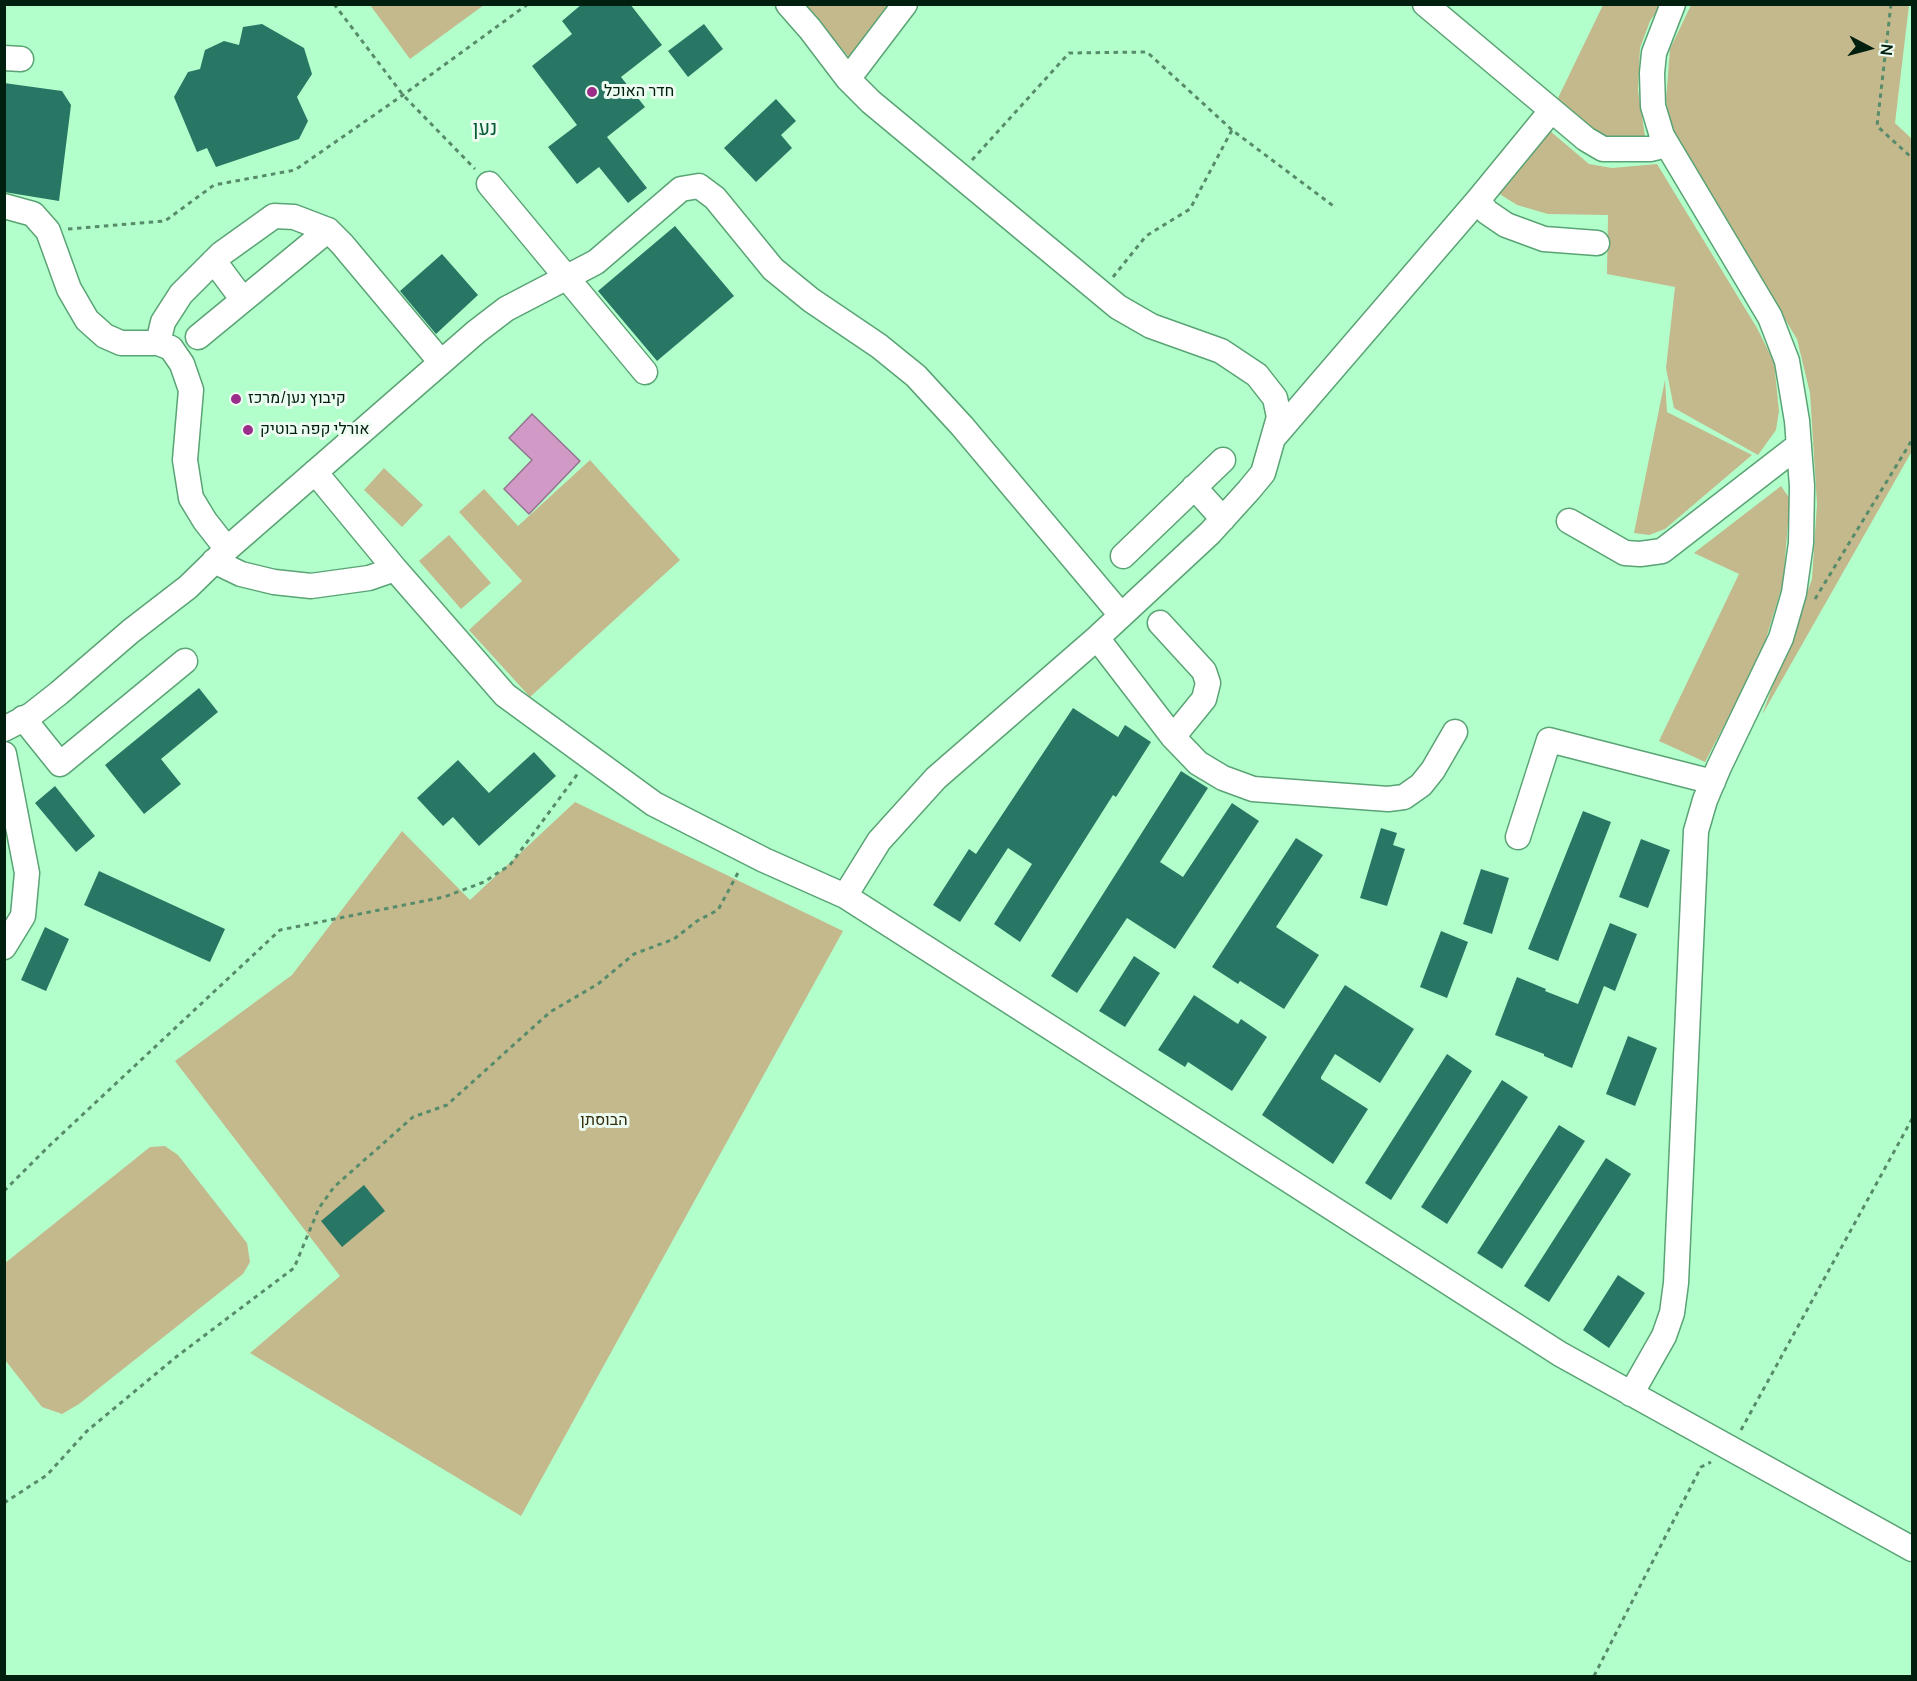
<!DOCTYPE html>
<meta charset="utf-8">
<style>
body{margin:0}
#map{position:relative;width:1917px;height:1681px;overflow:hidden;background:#b3ffcc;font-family:Manrope,sans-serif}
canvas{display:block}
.frame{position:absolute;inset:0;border:6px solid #011f0e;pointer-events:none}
.north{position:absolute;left:1839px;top:18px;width:60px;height:60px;-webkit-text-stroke:4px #edfcf1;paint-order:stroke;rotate:96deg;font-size:16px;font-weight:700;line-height:24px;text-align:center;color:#011f0e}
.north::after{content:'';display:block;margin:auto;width:21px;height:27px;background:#011f0e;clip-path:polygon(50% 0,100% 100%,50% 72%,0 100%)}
</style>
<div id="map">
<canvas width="1917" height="1681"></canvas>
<div class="frame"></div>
<div class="north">N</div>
</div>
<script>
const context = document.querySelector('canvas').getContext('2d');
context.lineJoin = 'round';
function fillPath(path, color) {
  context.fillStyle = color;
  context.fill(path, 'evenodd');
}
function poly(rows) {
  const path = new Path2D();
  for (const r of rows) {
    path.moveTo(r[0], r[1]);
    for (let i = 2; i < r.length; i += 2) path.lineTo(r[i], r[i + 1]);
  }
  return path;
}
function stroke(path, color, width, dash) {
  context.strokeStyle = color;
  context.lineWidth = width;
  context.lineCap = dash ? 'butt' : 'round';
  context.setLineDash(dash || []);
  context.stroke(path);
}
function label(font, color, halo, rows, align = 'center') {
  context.font = font + ' Manrope,Heebo,sans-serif';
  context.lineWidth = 6;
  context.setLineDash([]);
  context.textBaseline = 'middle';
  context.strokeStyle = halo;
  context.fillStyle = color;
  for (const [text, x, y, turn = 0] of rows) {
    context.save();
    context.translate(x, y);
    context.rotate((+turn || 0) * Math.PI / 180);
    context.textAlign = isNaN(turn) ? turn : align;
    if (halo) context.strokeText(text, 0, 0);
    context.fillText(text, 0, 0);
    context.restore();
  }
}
const green = poly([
 [370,5,484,5,410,59],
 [805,5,894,5,853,62],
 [1603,5,1661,5,1650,21,1640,48,1638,90,1645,136,1625,141,1601,135,1557,100],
 [1691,5,1909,5,1895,123,1912,139,1912,451,1762,715,1812,579,1817,504,1810,393,1797,339,1702,184,1672,130,1666,100,1670,49],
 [1550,131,1589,164,1612,168,1657,164,1757,328,1774,362,1779,411,1776,430,1758,455,1674,408,1666,368,1675,287,1607,274,1608,215,1548,214,1517,205,1498,193],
 [1665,380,1667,412,1752,455,1665,529,1649,535,1634,533],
 [590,460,680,560,530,697,469,630,522,581,459,512,484,489,518,526],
 [384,468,423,505,402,527,364,490],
 [1781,486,1790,499,1783,583,1761,655,1705,762,1659,741,1739,574,1694,553],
 [449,535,491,583,461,609,419,561],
 [575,802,843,931,521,1516,250,1353,340,1276,175,1061,292,975,402,831,470,900],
 [165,1146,178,1155,247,1243,250,1262,243,1274,79,1404,62,1414,42,1407,5,1360,5,1263,150,1147]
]);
const water = poly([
 [532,414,580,461,529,514,504,489,532,460,509,438,532,414]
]);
const building = poly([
 [582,4,630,4,662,45,621,77,645,107,607,137,647,188,628,203,599,167,577,184,548,147,577,125,532,66,572,34,562,21],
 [262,24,304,48,312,74,297,97,308,121,299,139,216,167,207,148,197,152,174,97,188,72,200,69,205,50,224,41,239,45,243,27],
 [704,24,723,49,688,77,668,51],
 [4,83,62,91,71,105,59,201,4,192],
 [776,99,796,121,781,135,792,148,756,182,724,148],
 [675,226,734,296,657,361,598,291],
 [442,254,478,295,436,334,400,291],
 [199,688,218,712,161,759,181,784,144,814,105,765],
 [1073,708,1118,737,1125,725,1151,742,1116,797,1113,795,1020,942,994,924,1032,864,1008,848,960,922,933,905,969,849,976,854],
 [534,752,556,776,479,846,453,817,443,826,417,798,458,760,489,793],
 [1181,771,1208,788,1160,862,1183,877,1232,803,1259,821,1175,949,1127,918,1077,993,1051,976],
 [55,786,95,836,76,852,35,803],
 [1583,811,1611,822,1558,961,1528,949],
 [1381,828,1397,833,1393,845,1405,849,1387,906,1360,898],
 [1296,838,1323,855,1276,927,1319,955,1284,1009,1240,981,1238,984,1212,967],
 [1641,839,1670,850,1648,908,1619,897],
 [1481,869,1509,878,1492,934,1463,924],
 [99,871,225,929,210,962,84,905],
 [1610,923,1637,934,1615,991,1604,986,1572,1068,1544,1056,1544,1054,1495,1035,1517,977,1546,989,1545,991,1578,1004],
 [45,927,69,939,46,991,21,980],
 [1441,931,1468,942,1447,998,1420,987],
 [1134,956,1160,973,1125,1027,1099,1011],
 [1345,985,1414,1029,1380,1083,1335,1054,1321,1077,1321,1079,1368,1109,1333,1164,1262,1115],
 [1194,995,1238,1024,1241,1019,1267,1037,1232,1091,1188,1062,1185,1067,1158,1050],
 [1628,1036,1657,1048,1635,1106,1606,1094],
 [1447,1054,1472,1071,1391,1200,1365,1183],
 [1502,1080,1528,1097,1447,1224,1421,1207],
 [1559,1125,1585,1141,1502,1269,1477,1253],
 [1606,1158,1631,1174,1549,1302,1524,1286],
 [364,1185,385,1211,342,1247,321,1221],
 [1618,1275,1645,1293,1609,1348,1583,1330]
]);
const path = poly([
 [334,4,403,95,475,169],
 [1891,4,1877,126,1912,158],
 [972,160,1069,53,1147,52,1232,130,1336,208],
 [68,229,165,221,214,185,295,170,403,95,528,4],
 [1113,277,1146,236,1190,209,1232,130],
 [1815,599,1912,440],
 [4,1191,48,1147,280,930,444,897,484,882,510,865,579,772],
 [1741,1430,1912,1119],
 [4,1503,47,1475,87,1431,176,1357,294,1268,319,1208,334,1187,413,1117,447,1105,550,1012,598,984,634,954,674,939,697,921,718,910,739,871],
 [1594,1676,1701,1467,1711,1462]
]);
const minor = poly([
 [788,4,810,29,848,79,871,102,1118,307,1151,326,1221,351,1257,375,1275,398,1279,417,1263,473,1249,490,1210,533,1097,638,936,778,879,841,845,896],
 [1425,4,1586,139,1603,149,1650,149,1667,145],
 [4,58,21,59],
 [848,79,905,4],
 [1551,111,1478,200,1487,212,1506,225,1544,239,1597,243],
 [489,184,645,372],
 [4,206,33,214,48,231,69,289,87,320,105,336,121,343,158,343,171,348,182,364,191,390,185,460,191,498,205,521,227,549],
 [214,261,243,300],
 [198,337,328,230],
 [158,343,163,322,181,294,221,254,274,216,294,217,328,230,342,244,440,361],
 [1275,436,1478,200],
 [315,472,395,569,505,695,654,804,764,860,845,896,1560,1354,1912,1549],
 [1194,487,1223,519],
 [1569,521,1625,553,1640,554,1662,551,1799,445],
 [1123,556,1223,460],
 [214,561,241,574,274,582,311,586,369,578,395,569],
 [1160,623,1204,671,1208,683,1204,699,1173,737],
 [1097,638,1173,737,1198,763,1223,778,1253,789,1388,799,1404,797,1421,785,1433,770,1455,732],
 [23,718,60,764,185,661],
 [4,729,31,715,59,693,131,631,188,587,227,549,476,332,506,309,596,262,681,189,699,186,715,198,773,269,811,300,879,346,916,376,962,426,1121,615],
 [4,754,27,873,23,916,4,947],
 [1518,837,1549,740,1713,782],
 [1631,1394,1664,1336,1672,1313,1676,1283,1696,831,1705,800,1719,767,1781,638,1794,593,1801,543,1802,486,1797,421,1787,361,1770,317,1662,136,1653,106,1652,73,1654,53,1673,4]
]);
const markers = [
 [592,92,6,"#9c2d8b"],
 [236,399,6,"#9c2d8b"],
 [248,430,6,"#9c2d8b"]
];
const poiNames = [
 ["חדר האוכל",604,92],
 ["קיבוץ נען/מרכז",248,399],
 ["אורלי קפה בוטיק",260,430]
];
const parkNames = [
 ["הבוסתן",604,1121]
];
const quarterNames = [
 ["נען",485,129]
];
fillPath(green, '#c4b88d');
fillPath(water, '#d199c5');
stroke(water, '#93748e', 1.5);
fillPath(building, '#287764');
stroke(minor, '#59a374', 27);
stroke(path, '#578c6a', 3, [4.5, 4.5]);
stroke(minor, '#fff', 24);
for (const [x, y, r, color] of markers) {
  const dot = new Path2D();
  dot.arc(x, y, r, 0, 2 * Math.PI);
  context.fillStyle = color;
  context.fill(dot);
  stroke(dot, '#edfcf1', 2);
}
label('16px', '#011f0e', '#edfcf1', poiNames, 'left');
label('16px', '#342c0d', '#edfcf1', parkNames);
label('20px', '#065d33', '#edfcf1', quarterNames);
</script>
